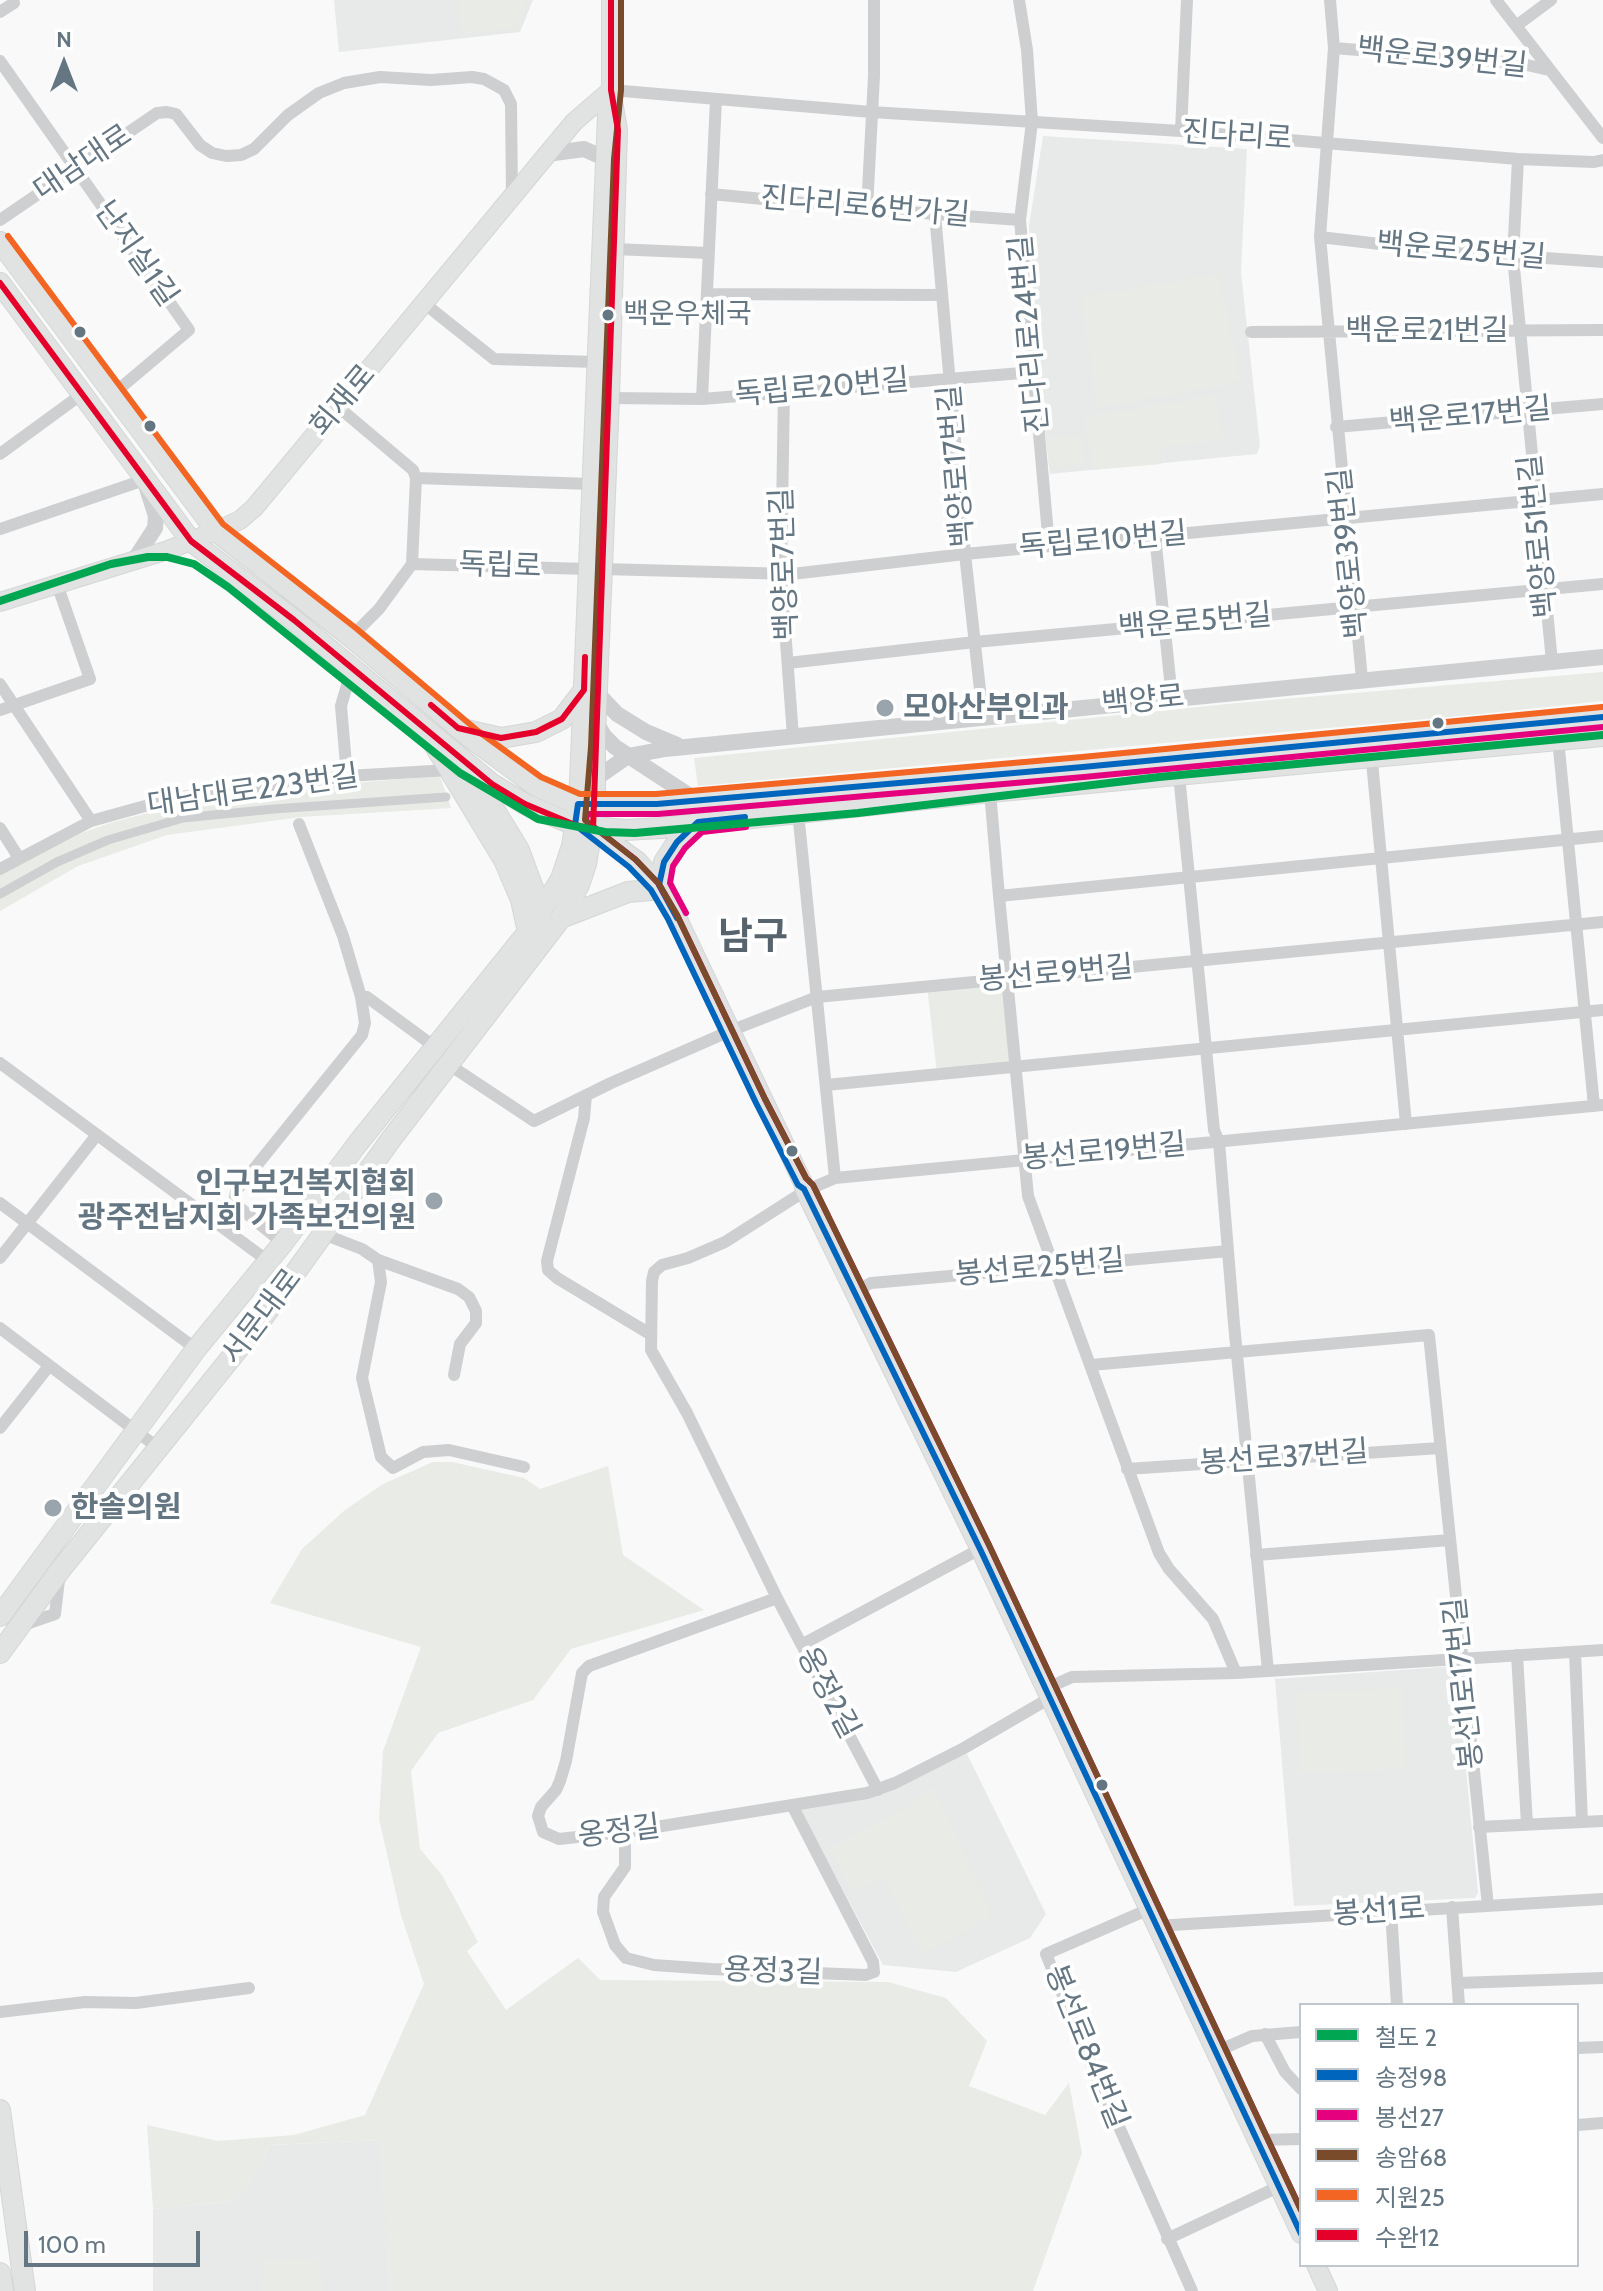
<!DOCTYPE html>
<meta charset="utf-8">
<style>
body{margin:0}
#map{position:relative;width:1603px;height:2291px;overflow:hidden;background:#f9f9f9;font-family:Cabin,"Noto Sans KR",sans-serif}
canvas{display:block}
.legend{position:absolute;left:1299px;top:2003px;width:280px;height:264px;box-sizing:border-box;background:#fff;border:2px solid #c1c8cd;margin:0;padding:10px 14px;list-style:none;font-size:24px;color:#657683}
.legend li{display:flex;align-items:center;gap:16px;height:40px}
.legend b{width:40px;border:2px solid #c1c8cd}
.north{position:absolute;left:24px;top:24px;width:80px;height:80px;-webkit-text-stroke:6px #fff;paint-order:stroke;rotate:0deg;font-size:22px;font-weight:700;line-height:32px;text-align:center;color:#657683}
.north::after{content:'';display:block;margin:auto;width:28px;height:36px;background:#657683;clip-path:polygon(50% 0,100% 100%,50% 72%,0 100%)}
.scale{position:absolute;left:24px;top:2231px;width:176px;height:36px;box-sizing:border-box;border:4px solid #657683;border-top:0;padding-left:10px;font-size:24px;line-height:28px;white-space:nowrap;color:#657683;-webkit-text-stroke:6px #fff;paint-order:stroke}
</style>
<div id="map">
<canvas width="1603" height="2291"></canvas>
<ul class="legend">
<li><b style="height:10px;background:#00a651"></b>철도 2</li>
<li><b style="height:10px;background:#0065bd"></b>송정98</li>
<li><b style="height:10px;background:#e5007d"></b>봉선27</li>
<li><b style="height:10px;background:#7a4b2a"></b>송암68</li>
<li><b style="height:10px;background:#f26522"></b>지원25</li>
<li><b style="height:10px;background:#e4002b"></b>수완12</li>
</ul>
<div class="north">N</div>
<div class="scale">100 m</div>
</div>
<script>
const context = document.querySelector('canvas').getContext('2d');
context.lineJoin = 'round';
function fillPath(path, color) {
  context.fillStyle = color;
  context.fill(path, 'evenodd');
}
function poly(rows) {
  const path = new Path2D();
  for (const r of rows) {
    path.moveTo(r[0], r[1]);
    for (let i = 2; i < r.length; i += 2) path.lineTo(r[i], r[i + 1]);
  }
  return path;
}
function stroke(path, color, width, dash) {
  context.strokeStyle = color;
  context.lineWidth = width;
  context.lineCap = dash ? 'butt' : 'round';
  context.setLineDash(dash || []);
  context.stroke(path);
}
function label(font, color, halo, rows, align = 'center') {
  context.font = font + ' Cabin,"Noto Sans KR",sans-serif';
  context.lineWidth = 8;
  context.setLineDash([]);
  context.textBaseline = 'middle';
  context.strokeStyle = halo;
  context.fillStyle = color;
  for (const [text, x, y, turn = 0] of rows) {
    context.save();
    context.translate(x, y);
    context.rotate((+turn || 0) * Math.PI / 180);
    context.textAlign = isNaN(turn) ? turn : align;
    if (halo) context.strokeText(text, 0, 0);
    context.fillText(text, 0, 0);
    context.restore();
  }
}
const built = poly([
 [334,0,533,0,520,32,339,52],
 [1043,136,1247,149,1241,272,1260,446,1257,454,1050,474,1037,360,1029,226],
 [1456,1666,1478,1893,1475,1898,1294,1906,1275,1679],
 [964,1748,1046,1914,1030,1938,956,1972,883,1965,797,1804,867,1793],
 [380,2140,390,2291,153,2291,153,2209,228,2202,246,2190,271,2145]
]);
const green = poly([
 [458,0,527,0,528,3,517,29,461,34],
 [1220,274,1241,382,1097,408,1081,297],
 [1215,395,1222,439,1159,448,1161,464,1092,470,1085,417],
 [1082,437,1085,464,1049,467,1046,439],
 [1603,672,1603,701,1480,714,698,786,694,758,1248,702],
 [440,776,451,808,301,817,167,835,78,866,0,911,0,875,82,833,110,823,167,808,199,804,364,782],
 [1007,978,1014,1067,937,1074,927,986],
 [433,1462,452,1462,524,1478,540,1489,608,1466,623,1555,704,1610,571,1649,533,1700,438,1733,411,1771,420,1849,442,1875,478,1942,467,1951,506,2010,578,1958,600,1980,888,1982,946,1998,987,2041,969,2086,1045,2115,1069,2083,1082,2153,1033,2291,390,2291,379,2140,271,2145,246,2190,228,2202,153,2209,147,2125,218,2141,294,2135,365,2115,424,1984,401,1915,379,1819,383,1751,421,1647,270,1603,302,1549,345,1510,383,1484],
 [1402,1687,1406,1768,1299,1774,1295,1693],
 [934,1789,991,1910,988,1919,923,1953,883,1877,852,1891,829,1848,910,1806,914,1799],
 [319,2258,323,2291,262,2291,265,2260]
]);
const pedestrian = poly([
 [0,894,57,862,108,840,183,818,274,809,446,797]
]);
const minor = poly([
 [1019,0,1027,50,1032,122,1020,220,1049,546],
 [1330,0,1334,48,1320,237,1362,679],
 [1496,0,1603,138],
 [0,12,14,3],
 [1516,26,1551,0],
 [1334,48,1518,63,1549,70],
 [0,61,189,330,112,395],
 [611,90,871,112,1181,131,1518,159,1594,162,1603,160],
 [1181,131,1187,0],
 [1518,159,1513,257,1552,662],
 [711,194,867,209,1020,220],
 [867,209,874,76,874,0],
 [935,214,965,554,983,717],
 [0,220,157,113,167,112,176,114,200,145,212,153,226,156,241,155,254,149,288,115,319,93,344,83,380,77,431,80,472,77,484,79,504,90,511,104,512,197],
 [1320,237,1431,250,1603,262],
 [614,249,709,253],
 [707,294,942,295],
 [425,304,494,359,596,362],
 [1251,332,1603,330],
 [784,391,781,574,793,737],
 [610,398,702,399,1034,372],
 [702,399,716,99],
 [337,406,413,470,416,478,412,564,379,609,351,637],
 [1336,427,1603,404],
 [0,454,82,394],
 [416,478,591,484],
 [0,529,144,480],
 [1155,536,1172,698],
 [412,564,588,569],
 [602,569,792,574,965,554,1603,494],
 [788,663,975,642,1603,584],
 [0,684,91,821],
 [0,710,90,679,57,584],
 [1558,739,1594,1106],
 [1371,751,1406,1124],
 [1179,775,1214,1130,1219,1142,1234,1324,1268,1671],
 [347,776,341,706,352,668],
 [990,792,999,896,1603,836],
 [798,812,835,1178],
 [0,828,19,858],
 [0,869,91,821,174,798,347,776,449,770],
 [999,896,1028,1196,1159,1553,1169,1569,1213,1619,1236,1673],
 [361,997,367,997,435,1047],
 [0,1063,268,1261],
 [448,1064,534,1121,611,1083,730,1031,817,997,1603,922],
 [826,1085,1603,1010],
 [586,1095,584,1118,547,1261,548,1270,557,1278,650,1334],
 [0,1203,196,1349],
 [323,1234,362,1249,378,1260,458,1289,469,1297,476,1311,476,1323,460,1344,454,1375],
 [283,1243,234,1203,236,1191,362,1035,365,1023,361,997,343,936,299,824],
 [0,1258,96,1136],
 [378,1260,381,1282,362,1378,381,1457,393,1468,423,1452,449,1450,524,1467],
 [853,1292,871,1283,883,1282,1228,1251],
 [0,1328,157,1447],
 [1091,1365,1429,1335,1488,1906],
 [0,1428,49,1366],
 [1127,1469,1440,1448],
 [1256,1555,1450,1540],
 [777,1598,589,1666,582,1673,566,1761,560,1781,556,1790,541,1807,538,1816,543,1832,559,1839,631,1831,867,1793,895,1783,964,1748,1050,1698],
 [26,1624,55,1614,59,1580],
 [803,1644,980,1549],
 [1575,1652,1582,1822],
 [1517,1655,1527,1824],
 [1045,1689,1072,1677,1236,1673,1603,1650],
 [878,1790,777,1598,687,1413,651,1350,652,1281,654,1272,662,1265,688,1258,725,1242,805,1191,835,1178,1603,1105],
 [1479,1827,1603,1821],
 [625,1832,625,1867,604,1897,603,1912,615,1945,626,1958,654,1965,711,1969,866,1975,874,1972,873,1962,792,1805],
 [1452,1907,1459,2005],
 [1147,1910,1046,1954,1092,2066,1192,2291],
 [1391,1911,1397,2005],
 [1155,1926,1603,1899],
 [1458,1983,1603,1978],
 [0,2012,85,2002,136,2003,249,1988],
 [1265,2034,1285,2072,1301,2089],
 [1577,2048,1603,2047],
 [1215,2052,1252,2036,1301,2032],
 [1577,2125,1603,2123],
 [1257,2140,1301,2139],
 [1167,2239,1278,2187]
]);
const tertiary = poly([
 [547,154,584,149,604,158],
 [135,559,155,528,156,516,146,485],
 [597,693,617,714,646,732,677,745],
 [596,722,604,736,615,747,696,800],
 [595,779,628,756,665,749,1603,657]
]);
const secondary = poly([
 [0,602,168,550,216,531,240,520,254,508,574,122,611,90],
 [578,804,607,115],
 [596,805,596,736,610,398,618,130,611,90,611,0],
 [593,829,638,861,659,885,676,915,803,1183,805,1191,980,1549,1301,2234],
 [1316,2265,1328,2291]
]);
const primary = poly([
 [0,242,216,531,351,637,472,739,536,786,578,804,629,806,657,804,1083,767,1603,717],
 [0,283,191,541,294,620,492,784,525,804,575,825,625,830,661,828,990,792,1603,736],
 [466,730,501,738,536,732,562,719,584,690],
 [432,741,504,860,521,900,528,932],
 [475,778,519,850,536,896,538,916],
 [659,885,664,862,677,842,698,822],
 [561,918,628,892,651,890],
 [0,1616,196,1349,283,1243,358,1143,528,932,561,879,572,846,577,812],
 [0,1653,61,1569,259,1323,392,1138,561,918,579,885,586,864,594,818],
 [0,2110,25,2291],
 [0,2273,3,2291]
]);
const bus1 = poly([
 [677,918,659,885,664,862,677,842,698,822,745,817],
 [1301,2234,980,1549,804,1189,798,1185,756,1103,668,919,651,890,629,867,575,825,578,804,657,804,1083,767,1603,717]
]);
const bus2 = poly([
 [686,913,670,883,673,866,685,848,702,832,746,827],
 [1301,2210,989,1545,813,1185,806,1178,765,1099,677,915,658,883,635,859,586,821,587,814,658,814,1084,777,1603,727]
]);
const bus3 = poly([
 [621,0,621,90,614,159,591,747,585,820,636,860,659,884,677,915,765,1099,806,1178,813,1185,989,1545,1301,2210]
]);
const bus4 = poly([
 [8,236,223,524,357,629,478,731,541,777,580,794,656,794,1082,757,1602,707]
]);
const bus5 = poly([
 [0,283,191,541,294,620,492,784,525,804,575,825,593,829,618,130,611,90,611,0],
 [431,705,458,728,501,738,536,732,562,719,584,690,585,657]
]);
const rail1 = poly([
 [0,601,111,564,148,557,167,557,194,564,228,587,460,773,538,819,605,832,635,833,858,813,1159,777,1603,735]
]);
const markers = [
 [608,315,7,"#657683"],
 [80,332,7,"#657683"],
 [150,426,7,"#657683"],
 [885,708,10,"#99a4ac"],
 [1438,723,7,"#657683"],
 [792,1151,7,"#657683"],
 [434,1201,10,"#99a4ac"],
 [53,1508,10,"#99a4ac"],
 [1102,1785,7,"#657683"]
];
const busNames = [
 ["백운우체국",623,315]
];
const streetNames = [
 ["백운로39번길",1442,58,6],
 ["진다리로",1237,136,4],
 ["대남대로",83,163,-34],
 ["진다리로6번가길",865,207,5],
 ["백운로25번길",1461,251,5],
 ["난지실1길",136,254,55],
 ["백운로21번길",1427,331],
 ["진다리로24번길",1030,334,-95],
 ["독립로20번길",822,388,-5],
 ["회재로",343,401,-50],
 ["백운로17번길",1470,416,-5],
 ["백양로17번길",957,466,-95],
 ["백양로51번길",1539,536,-96],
 ["독립로10번길",1103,541,-5],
 ["백양로39번길",1349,553,-96],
 ["백양로7번길",785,564,-92],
 ["독립로",500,566,2],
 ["백운로5번길",1195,622,-5],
 ["백양로",1143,701,-6],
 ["대남대로223번길",253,791,-8],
 ["봉선로9번길",1056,974,-5],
 ["봉선로19번길",1104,1152,-5],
 ["봉선로25번길",1040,1268,-5],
 ["서문대로",262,1317,-53],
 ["봉선로37번길",1284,1458,-4],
 ["봉선1로17번길",1464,1683,-96],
 ["옹정2길",828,1693,62],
 ["옹정길",619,1832,-7],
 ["봉선1로",1379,1912,-4],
 ["용정3길",773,1972,2],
 ["봉선로84번길",1086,2047,68]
];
const poiNames = [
 ["모아산부인과",903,708],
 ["인구보건복지협회",416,1184,"right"],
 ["광주전남지회 가족보건의원",416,1218,"right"],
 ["한솔의원",71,1508]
];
const districtNames = [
 ["남구",753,938]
];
fillPath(built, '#e8e9e9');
fillPath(green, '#e8ebe6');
stroke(secondary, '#d5d6d7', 20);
stroke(primary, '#d5d6d7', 22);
stroke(pedestrian, '#cecfd0', 9);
stroke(minor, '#cecfd0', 12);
stroke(tertiary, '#cecfd0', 16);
stroke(secondary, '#e1e2e2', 18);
stroke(primary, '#e1e2e2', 20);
stroke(bus1, '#0065bd', 6);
stroke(bus2, '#e5007d', 6);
stroke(bus3, '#7a4b2a', 6);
stroke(bus4, '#f26522', 6);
stroke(bus5, '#e4002b', 6);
stroke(rail1, '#00a651', 8);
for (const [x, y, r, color] of markers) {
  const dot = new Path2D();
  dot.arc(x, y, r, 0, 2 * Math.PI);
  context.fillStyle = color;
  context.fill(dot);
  stroke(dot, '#fff', 3);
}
label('28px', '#657683', '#fff', busNames, 'left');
label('30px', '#657683', '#fff', streetNames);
label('bold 30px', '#657683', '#fff', poiNames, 'left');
label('bold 38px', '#57646e', '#fff', districtNames);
</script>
